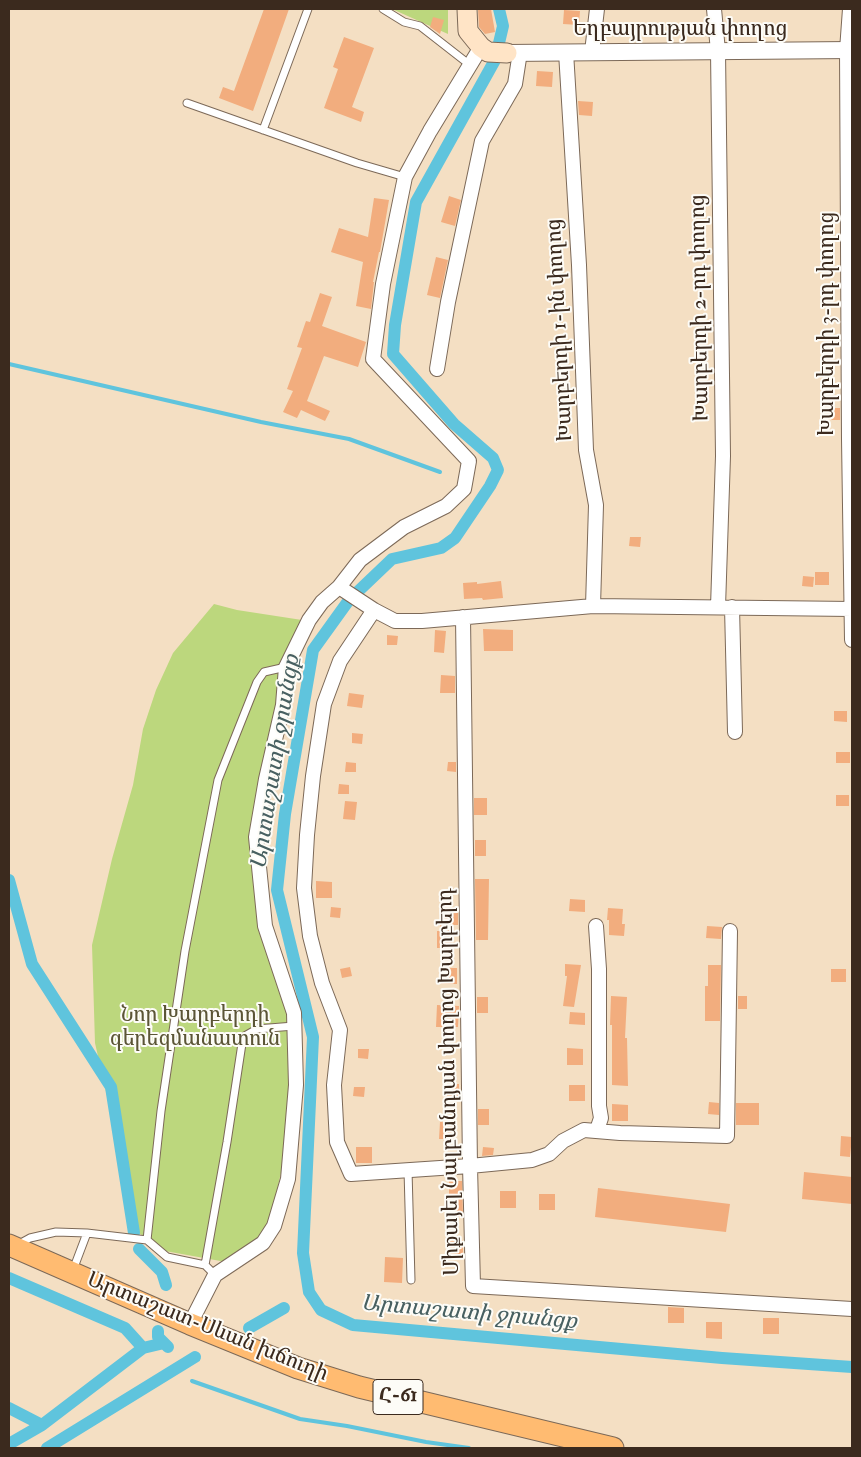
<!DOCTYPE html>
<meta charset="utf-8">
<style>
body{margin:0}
#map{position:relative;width:861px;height:1457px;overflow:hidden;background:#f4dfc3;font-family:"IM FELL Double Pica",serif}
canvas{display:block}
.frame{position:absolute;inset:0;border:10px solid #3b2a1e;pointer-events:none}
</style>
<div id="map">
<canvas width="861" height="1457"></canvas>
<div class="frame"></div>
</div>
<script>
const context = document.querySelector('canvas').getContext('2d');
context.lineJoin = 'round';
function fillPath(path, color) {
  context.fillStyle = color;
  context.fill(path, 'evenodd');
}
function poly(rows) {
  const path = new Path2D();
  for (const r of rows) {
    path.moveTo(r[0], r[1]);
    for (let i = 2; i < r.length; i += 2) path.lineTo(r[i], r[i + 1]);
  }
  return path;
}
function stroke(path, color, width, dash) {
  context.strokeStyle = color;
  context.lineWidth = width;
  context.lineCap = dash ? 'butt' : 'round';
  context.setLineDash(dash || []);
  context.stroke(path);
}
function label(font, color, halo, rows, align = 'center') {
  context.font = font + ' "IM FELL Double Pica","Noto Serif Armenian",serif';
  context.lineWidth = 4;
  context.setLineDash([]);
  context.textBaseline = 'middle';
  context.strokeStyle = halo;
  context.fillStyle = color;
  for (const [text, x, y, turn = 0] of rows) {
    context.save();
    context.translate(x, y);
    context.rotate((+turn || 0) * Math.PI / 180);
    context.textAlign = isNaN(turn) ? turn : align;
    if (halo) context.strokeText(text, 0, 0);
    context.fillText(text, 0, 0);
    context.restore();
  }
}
const green = poly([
 [391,9,448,9,448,34,392,9],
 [214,604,237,610,302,620,258,813,260,922,296,1011,287,1146,267,1235,226,1262,165,1251,133,1229,119,1149,95,1043,92,945,112,859,133,785,143,729,156,690,173,653]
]);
const stream = poly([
 [9,364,261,422,349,439,440,472],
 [192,1381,300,1419,347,1426,426,1442,469,1448]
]);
const canal = poly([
 [499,9,503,26,495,60,416,202,395,325,393,354,454,424,493,458,498,470,490,486,455,538,441,548,392,559,349,600,313,650,285,814,277,890,313,1037,303,1253,309,1292,321,1310,353,1325,722,1358,852,1367],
 [9,880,32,964,111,1087,134,1233],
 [139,1249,162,1272,166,1285],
 [9,1278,125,1328,143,1348],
 [249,1328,284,1308],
 [158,1331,158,1337,168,1347],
 [9,1408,42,1425],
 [9,1444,42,1425,143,1348,164,1343],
 [47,1448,195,1357]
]);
const building = poly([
 [264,9,289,9,253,111,219,98,223,87,234,91],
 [478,9,491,9,495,32,485,34,479,27],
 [564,10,580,11,579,25,563,24],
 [433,17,444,20,440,34,430,27],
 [344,37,374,48,352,107,364,112,361,122,324,108,338,69,333,67],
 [537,71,553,72,552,87,536,86],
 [578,101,593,102,592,116,579,115],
 [449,196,461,200,455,226,441,222],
 [374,198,389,200,380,252,379,252,373,282,374,282,371,309,356,306,363,262,331,252,339,228,368,237],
 [436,257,448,260,440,298,427,295],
 [320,293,332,297,322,326,366,342,358,367,324,356,307,401,330,411,325,421,301,410,297,418,283,412,293,391,287,389,302,348,297,347,306,321,310,322],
 [831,408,840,408,840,420,831,420],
 [630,537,641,537,640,547,629,546],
 [815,572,829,572,829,585,815,585],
 [803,576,814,577,813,587,802,586],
 [501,581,503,598,483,600,482,598,464,599,463,583,477,582,477,584],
 [483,629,513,630,513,651,484,651],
 [435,630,446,631,444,653,434,652],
 [387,635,398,636,397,645,387,645],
 [441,675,455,676,455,693,440,693],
 [349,693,364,695,362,708,347,706],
 [834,711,847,711,847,722,834,721],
 [352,733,363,734,362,744,352,743],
 [836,752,850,752,850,763,836,763],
 [346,762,356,763,356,772,345,772],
 [448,762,456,762,456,772,447,771],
 [339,784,349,785,349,794,338,794],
 [836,795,849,795,849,806,836,806],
 [474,798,487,798,487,815,474,815],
 [345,801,357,802,355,820,343,819],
 [475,840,486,840,486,856,475,856],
 [475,879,489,879,488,940,476,940],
 [316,881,332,882,332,898,316,898],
 [570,899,585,900,585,912,569,911],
 [331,907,341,908,340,918,330,917],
 [440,908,458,908,458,925,452,925,452,948,437,948,437,931,440,931],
 [608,908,623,909,622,924,625,924,624,936,609,935,609,920,607,920],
 [707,926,722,927,721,939,706,938],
 [565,964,581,965,574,1007,563,1006,567,976,565,976],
 [708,965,721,965,720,1021,705,1021,705,986,708,986],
 [350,967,352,976,342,978,340,969],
 [441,968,457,968,457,984,441,984],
 [831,969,846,969,846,982,831,982],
 [611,996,627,997,625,1038,627,1038,628,1086,612,1085,612,1025,610,1025],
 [738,996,747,996,747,1009,738,1009],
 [477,997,488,997,488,1013,477,1013],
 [437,1005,459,1006,458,1027,436,1027],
 [570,1012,585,1013,585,1025,569,1024],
 [567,1048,583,1049,583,1065,567,1065],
 [358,1049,369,1049,368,1059,358,1058],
 [444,1084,459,1084,459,1101,444,1101],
 [569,1085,585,1085,585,1101,569,1101],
 [354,1087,365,1087,364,1097,353,1096],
 [709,1102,719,1103,719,1115,708,1114],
 [736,1103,759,1103,759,1125,736,1125],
 [612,1104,628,1105,628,1121,612,1121],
 [478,1109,489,1109,489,1125,478,1125],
 [440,1122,455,1122,455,1139,439,1139],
 [841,1136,852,1137,850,1157,840,1156],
 [356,1147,372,1147,372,1163,356,1163],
 [483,1147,494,1148,493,1155,482,1156],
 [804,1172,852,1177,852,1204,802,1199],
 [449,1181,462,1181,463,1217,455,1217,457,1198,449,1198],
 [598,1188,730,1204,726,1232,595,1217],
 [500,1191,516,1191,516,1208,500,1208],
 [539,1194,555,1194,555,1210,539,1210],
 [447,1240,463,1240,463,1256,448,1256],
 [385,1257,403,1258,402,1283,384,1282],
 [668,1307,684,1308,684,1323,668,1323],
 [763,1318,779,1318,779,1334,763,1334],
 [706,1322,722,1322,722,1339,706,1338]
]);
const service = poly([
 [383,9,404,22,420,26,470,65],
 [187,103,357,163,405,177],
 [263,130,308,9],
 [408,1170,411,1280],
 [147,1240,167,1257,205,1265,215,1275],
 [19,1244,30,1238,56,1232,87,1233,147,1240,161,1111,185,951,218,780,257,682,264,672,286,667],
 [205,1265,227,1142,243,1037,257,1029,294,1026],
 [73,1270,87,1233]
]);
const minor = poly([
 [714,9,718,51,723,456,718,607],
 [850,9,847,50,849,439,852,640],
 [566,52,579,265,586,450,596,505,593,606],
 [592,52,597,9],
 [437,369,448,302,482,141,515,84,520,52],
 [339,587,374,610,395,621,422,621,593,606,852,609],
 [732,607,735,732],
 [374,610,340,661,324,704,313,776,307,835,304,888,310,936,322,983,340,1030,334,1085,337,1142,351,1174,470,1166,532,1160,549,1154,563,1141,584,1130,620,1133,727,1136,730,931],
 [463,617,470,1166,473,1286,852,1309],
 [596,926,599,969,599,1106,601,1118,597,1130],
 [190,1324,215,1275,263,1243,274,1226,288,1179,296,1085,294,1013,265,926,256,837,266,779,283,705,286,667,309,620,322,602,339,587,360,560,404,527,446,506,464,489,469,461,373,359,383,284,405,177,430,131,481,47]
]);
const tertiary = poly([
 [507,53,852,50]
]);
const secondary = poly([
 [467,9,468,31,481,47,488,52,507,53]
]);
const primary = poly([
 [9,1245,190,1324,298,1368,359,1387,613,1448]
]);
const shields = [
 [398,1397,50]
];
const shieldNames = [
 ["Հ-61",398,1397]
];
const streetNames = [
 ["Եղբայրության փողոց",680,30],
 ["Խարբերդի 2-րդ փողոց",701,308,-91],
 ["Խարբերդի 3-րդ փողոց",828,324,-90],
 ["Խարբերդի 1-ին փողոց",561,330,-93],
 ["Միքայել Նալբանդյան փողոց Խարբերդ",450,1082,-91],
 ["Արտաշատ-Սևան խճուղի",207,1328,22]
];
const parkNames = [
 ["Նոր Խարբերդի",195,1016],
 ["գերեզմանատուն",195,1040]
];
const waterNames = [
 ["Արտաշատի ջրանցք",277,762,-81],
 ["Արտաշատի ջրանցք",469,1314,5]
];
fillPath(green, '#bcd77d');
stroke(stream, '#5fc4dd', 4);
stroke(canal, '#5fc4dd', 12);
fillPath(building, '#f2ad7e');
stroke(service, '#7c6958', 9);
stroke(minor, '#7c6958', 16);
stroke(tertiary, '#7c6958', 18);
stroke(secondary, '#7c6958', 21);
stroke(primary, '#7c6958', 23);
stroke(service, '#fff', 7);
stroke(minor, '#fff', 14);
stroke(tertiary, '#fff', 16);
stroke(secondary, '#ffe4c6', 19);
stroke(primary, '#ffbb71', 21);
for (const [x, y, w] of shields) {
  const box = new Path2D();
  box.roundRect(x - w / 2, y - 17.5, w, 35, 4);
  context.fillStyle = '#fdfcf7';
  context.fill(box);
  stroke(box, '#3b2a1e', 1);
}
label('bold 20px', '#3b2a1e', null, shieldNames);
label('21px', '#3b2a1e', '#fdfcf7', streetNames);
label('21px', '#5b5536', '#fdfcf7', parkNames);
label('italic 22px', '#486061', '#fdfcf7', waterNames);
</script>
